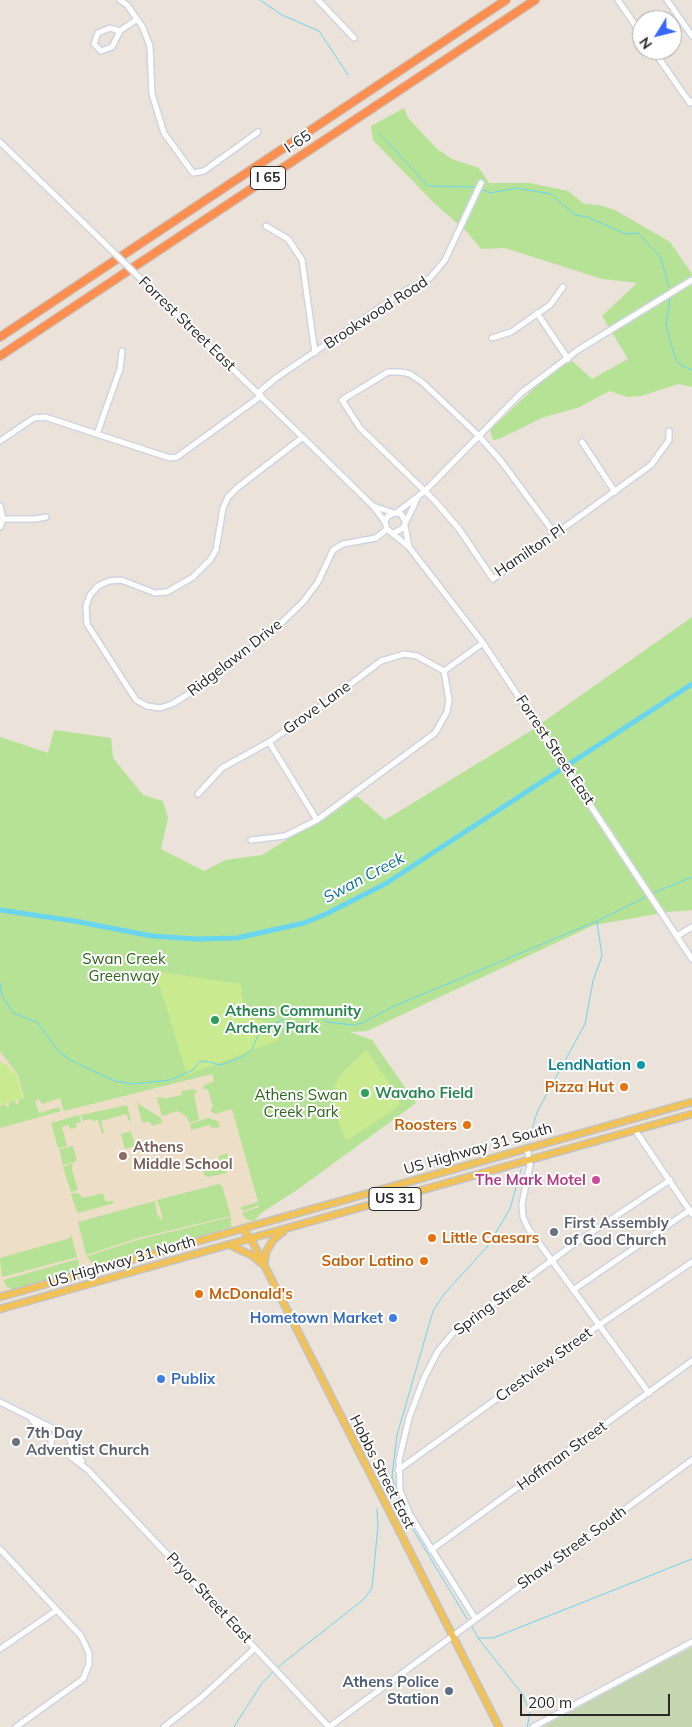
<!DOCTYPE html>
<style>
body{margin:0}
#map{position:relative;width:692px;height:1727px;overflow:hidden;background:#ebe2d9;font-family:Mulish,sans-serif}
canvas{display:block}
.north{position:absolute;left:632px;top:10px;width:50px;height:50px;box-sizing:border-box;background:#fff;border:1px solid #a9a9a9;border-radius:50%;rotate:234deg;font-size:14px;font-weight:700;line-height:20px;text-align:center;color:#282828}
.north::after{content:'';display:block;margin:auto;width:18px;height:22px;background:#3669fb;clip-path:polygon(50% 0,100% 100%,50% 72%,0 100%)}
.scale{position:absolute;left:520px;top:1694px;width:150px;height:22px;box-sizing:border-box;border:2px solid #282828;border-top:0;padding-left:6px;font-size:15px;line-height:18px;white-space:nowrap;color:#282828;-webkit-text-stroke:4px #fff;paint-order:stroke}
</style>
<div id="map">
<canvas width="692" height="1727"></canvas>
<div class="north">N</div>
<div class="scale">200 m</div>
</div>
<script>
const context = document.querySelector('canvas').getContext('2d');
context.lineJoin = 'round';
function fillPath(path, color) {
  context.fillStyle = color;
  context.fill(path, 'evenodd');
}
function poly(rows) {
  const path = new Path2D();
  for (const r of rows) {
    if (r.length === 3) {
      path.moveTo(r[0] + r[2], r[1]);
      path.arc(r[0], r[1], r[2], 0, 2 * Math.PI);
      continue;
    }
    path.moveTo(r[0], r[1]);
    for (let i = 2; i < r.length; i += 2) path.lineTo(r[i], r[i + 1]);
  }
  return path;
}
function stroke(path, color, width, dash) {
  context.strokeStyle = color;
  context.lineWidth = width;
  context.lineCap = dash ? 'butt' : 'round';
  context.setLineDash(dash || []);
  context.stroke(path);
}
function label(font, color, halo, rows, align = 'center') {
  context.font = font + ' Mulish,sans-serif';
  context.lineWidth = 4;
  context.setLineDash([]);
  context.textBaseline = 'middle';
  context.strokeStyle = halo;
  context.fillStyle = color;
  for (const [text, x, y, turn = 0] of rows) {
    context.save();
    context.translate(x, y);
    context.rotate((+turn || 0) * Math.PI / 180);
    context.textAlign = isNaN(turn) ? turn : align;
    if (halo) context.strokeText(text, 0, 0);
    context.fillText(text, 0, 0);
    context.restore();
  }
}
const education = poly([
 [0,1046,210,1067,222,1109,232,1107,261,1213,254,1221,0,1293]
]);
const green = poly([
 [404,108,408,118,437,149,452,159,479,168,489,183,529,183,568,191,584,204,599,205,615,210,670,242,692,274,692,387,678,384,641,396,627,397,610,391,577,408,544,417,499,439,493,440,490,430,550,373,570,359,592,379,628,359,602,316,637,283,602,279,505,248,481,249,467,232,434,203,373,140,371,126],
 [692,617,692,910,668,912,594,925,367,1031,350,1032,372,1040,416,1103,297,1190,261,1213,254,1221,246,1219,242,1213,259,1207,259,1205,244,1211,241,1209,241,1207,258,1202,232,1109,215,1114,210,1111,213,1107,208,1089,204,1090,203,1086,214,1081,212,1074,64,1111,60,1098,42,1104,39,1099,35,1101,39,1113,59,1107,61,1111,0,1128,0,1106,5,1104,6,1107,9,1106,9,1102,15,1101,16,1104,19,1103,18,1100,24,1098,18,1075,0,1051,0,737,48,753,54,730,111,738,113,758,143,795,163,801,168,818,161,849,204,871,225,860,262,855,357,796,385,820,529,732],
 [195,1089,197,1092,194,1094,199,1120,189,1123,187,1117,178,1111,162,1116,157,1098,163,1097,164,1099,182,1095,181,1091],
 [137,1103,161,1118,162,1123,152,1126,150,1122,142,1122],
 [127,1105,131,1121,129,1121,126,1114,101,1121,104,1133,102,1134,98,1120,92,1121,91,1119,83,1121,81,1115],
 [79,1115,81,1122,76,1123,77,1127,70,1129,69,1125,62,1127,67,1146,58,1148,51,1123],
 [208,1118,218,1121,220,1127,211,1128,210,1125,191,1130,190,1124],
 [131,1131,135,1146,125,1149,121,1134],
 [73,1146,77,1161,63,1165,59,1149],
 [227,1153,230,1164,226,1173,208,1177,204,1175,201,1165,220,1159,219,1156],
 [73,1163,72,1170,78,1190,71,1192,63,1167],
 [219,1184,222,1186,231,1216,138,1238,86,1255,78,1222,155,1201,157,1214,162,1221,162,1214,157,1200],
 [78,1193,83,1198,103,1193,105,1201,113,1201,114,1203,79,1213,77,1212,71,1194],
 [231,1217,231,1227,95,1268,87,1256,141,1239],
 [71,1234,77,1257,2,1277,0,1258,70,1238],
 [78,1259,79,1266,74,1273,14,1290,7,1287,3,1280]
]);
const cemetery = poly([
 [692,1647,692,1727,542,1727,642,1673]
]);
const pitch = poly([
 [155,971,241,984,244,1016,277,1025,279,1040,187,1075],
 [366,1050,400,1098,398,1107,346,1141,334,1112,334,1087,339,1076],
 [0,1062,7,1065,17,1076,23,1098,0,1105]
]);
const stream = poly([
 [260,0,282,15,319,31,348,75],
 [379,133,428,186,475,187],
 [481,189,490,193,516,188,551,194,575,215,587,217,626,234,638,233,661,258,669,287],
 [670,298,666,325,672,347,676,360,680,365,692,370],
 [651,894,692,877],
 [0,983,2,996,13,1013,37,1022,59,1052,72,1061,115,1081,132,1084,170,1080,193,1070,199,1062,204,1061,221,1065,242,1057,252,1049,260,1031,282,1020,296,1007,313,1010,327,1022,353,1025,362,1023,392,1007,597,921,648,896],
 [529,1141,537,1112,585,1024,593,981,602,956,597,922],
 [385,1484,392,1477],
 [467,1619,402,1511,392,1476,397,1435,433,1311,444,1294,487,1247,510,1209,521,1169],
 [471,1625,478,1638,523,1695,530,1714,527,1727],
 [478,1638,493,1638,692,1559],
 [278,1667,364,1599,372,1588,378,1526,377,1509],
 [234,1727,262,1683,273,1672]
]);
const canal = poly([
 [0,910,74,921,152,936,195,939,237,938,304,923,326,914,385,884,692,684]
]);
const minor = poly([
 [120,0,127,5,142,26,150,46,152,94,164,133,193,173,204,171,258,132],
 [318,0,354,38],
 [618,0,642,35],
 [667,0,692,36],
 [120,31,112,47,101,51,94,44,98,33,110,28,120,31,137,19],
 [653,50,690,103,692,101],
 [0,142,100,239],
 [266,226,288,239,302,260,315,353],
 [150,288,373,506,385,522,387,529,409,547,483,643,692,959],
 [537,313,568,359],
 [492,338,511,332,550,305,563,287],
 [258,393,276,378,403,292,430,278,445,260,481,183],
 [97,434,120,369,122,351],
 [303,437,237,488,228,497,223,508,216,550,210,560,193,577,167,592,155,593,121,580,109,581,98,586,90,595,86,606,87,624,136,700,147,706,160,708,172,704,205,684,273,631,303,602,318,582,333,550,343,544,376,538,387,529],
 [0,441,34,418,45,417,170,458,177,457,261,396],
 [582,442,615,492],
 [0,506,3,519,0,527],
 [373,506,394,513],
 [396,513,425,491,521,393,578,350,692,280],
 [3,519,35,519,46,517],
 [385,522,387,517,394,513,401,514,405,521],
 [405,526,409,547],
 [394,533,403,528,417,499],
 [555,534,501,461,478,435,422,382,410,374,401,372,388,372,342,400,360,428,435,501,459,529,493,579,651,465,669,440,669,431],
 [444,671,483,643],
 [269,742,317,820],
 [198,794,222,768,269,742,323,705,381,661,404,654,417,656,444,671],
 [251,840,285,836,317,820,435,733,447,712,449,700,444,671],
 [677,936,692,927],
 [635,1130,692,1214],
 [527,1148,530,1165,522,1204,523,1217,528,1228,649,1393],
 [573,1290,690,1210],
 [0,1402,60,1432],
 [32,1420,51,1439],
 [61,1443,10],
 [72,1445,82,1461],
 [65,1452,88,1470,329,1727],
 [398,1470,599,1325,692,1262],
 [0,1549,81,1636,89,1653,89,1664,83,1679,16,1727],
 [431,1550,692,1361],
 [475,1618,409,1513,400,1490,399,1460,409,1418,424,1378,438,1351,453,1333,574,1244,670,1180],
 [0,1649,57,1610],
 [164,1727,202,1697,255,1648],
 [329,1727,692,1460],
 [533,1727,692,1642]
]);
const major = poly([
 [242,1229,251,1239,499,1727],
 [230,1245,253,1256,261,1263],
 [264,1265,266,1252,273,1240,283,1232],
 [0,1297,692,1102],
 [0,1309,692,1114]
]);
const highway = poly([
 [0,337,506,0],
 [0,356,535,0]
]);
const minorBridge = poly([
 [100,239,150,288]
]);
const markers = [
 [215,1020,5,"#2e9e5b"],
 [641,1065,5,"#0f9aa8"],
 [624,1087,5,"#e8710a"],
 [365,1093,5,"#2e9e5b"],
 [467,1125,5,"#e8710a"],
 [123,1156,5,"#8d6e63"],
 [596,1180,5,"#d1479c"],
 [554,1232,5,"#6b7280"],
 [432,1238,5,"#e8710a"],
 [424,1261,5,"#e8710a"],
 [199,1294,5,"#e8710a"],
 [393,1318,5,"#3f7fe0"],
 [161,1379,5,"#3f7fe0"],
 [16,1442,5,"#6b7280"],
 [449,1691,5,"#5c6f8a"]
];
const shields = [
 [268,178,35],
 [395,1199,52]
];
const shieldNames = [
 ["I 65",268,178],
 ["US 31",395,1199]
];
const streetNames = [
 ["I-65",298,142,-33],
 ["Brookwood Road",376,313,-33],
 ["Forrest Street East",187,324,44],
 ["Hamilton Pl",530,551,-34],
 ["Ridgelawn Drive",235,658,-38],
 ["Grove Lane",317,708,-36],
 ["Forrest Street East",555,750,56],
 ["US Highway 31 South",478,1149,-16],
 ["US Highway 31 North",122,1262,-16],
 ["Spring Street",492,1305,-37],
 ["Crestview Street",544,1365,-36],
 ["Hoffman Street",562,1456,-36],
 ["Hobbs Street East",382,1472,63],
 ["Shaw Street South",572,1548,-36],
 ["Pryor Street East",209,1598,47]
];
const parkNames = [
 ["Swan Creek",124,959],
 ["Greenway",124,976],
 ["Athens Swan",301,1095],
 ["Creek Park",301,1112]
];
const leisureNames = [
 ["Athens Community",225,1011],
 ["Archery Park",225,1028],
 ["Wavaho Field",375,1093]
];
const cultureNames = [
 ["LendNation",631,1065]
];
const foodNames = [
 ["Pizza Hut",614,1087],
 ["Roosters",457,1125],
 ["Little Caesars",442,1238,"left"],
 ["Sabor Latino",414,1261],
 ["McDonald's",209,1294,"left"]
];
const educationNames = [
 ["Athens",133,1147],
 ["Middle School",133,1164]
];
const hotelNames = [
 ["The Mark Motel",586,1180]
];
const worshipNames = [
 ["First Assembly",564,1223],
 ["of God Church",564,1240],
 ["7th Day",26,1433],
 ["Adventist Church",26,1450]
];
const shopNames = [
 ["Hometown Market",383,1318],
 ["Publix",171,1379,"left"]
];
const serviceNames = [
 ["Athens Police",439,1682],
 ["Station",439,1699]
];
const waterNames = [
 ["Swan Creek",364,878,-28]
];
fillPath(education, '#eddec8');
fillPath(green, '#b5e295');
fillPath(cemetery, '#c5d5b0');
fillPath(pitch, '#caea90');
stroke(stream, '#6ad5ef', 1);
stroke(canal, '#6ad5ef', 5);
stroke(minor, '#cfd4e1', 8);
stroke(major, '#c3c3c3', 9);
stroke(highway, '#c3c3c3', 10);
stroke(minor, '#fff', 5);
stroke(major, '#f1c258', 6);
stroke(highway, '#ff8f50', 8);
stroke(minorBridge, '#cfd4e1', 8, []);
stroke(minorBridge, '#fff', 5);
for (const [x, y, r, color] of markers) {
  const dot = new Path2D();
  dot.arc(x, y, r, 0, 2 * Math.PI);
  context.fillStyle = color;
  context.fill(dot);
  stroke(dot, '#fff', 2);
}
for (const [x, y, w] of shields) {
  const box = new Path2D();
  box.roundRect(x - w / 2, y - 11.5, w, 23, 4);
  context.fillStyle = '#fff';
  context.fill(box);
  stroke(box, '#282828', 1);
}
label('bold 14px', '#282828', null, shieldNames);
label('15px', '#282828', '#fff', streetNames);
label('15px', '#2e6419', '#fff', parkNames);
label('bold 15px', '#27864d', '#fff', leisureNames, 'left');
label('bold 15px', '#0d838f', '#fff', cultureNames, 'right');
label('bold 15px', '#c56008', '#fff', foodNames, 'right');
label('bold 15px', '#785e54', '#fff', educationNames, 'left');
label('bold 15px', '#b23c85', '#fff', hotelNames, 'right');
label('bold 15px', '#5b616d', '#fff', worshipNames, 'left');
label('bold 15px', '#366cbe', '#fff', shopNames, 'right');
label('bold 15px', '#4e5e75', '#fff', serviceNames, 'right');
label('italic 16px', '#0c7298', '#fff', waterNames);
</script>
